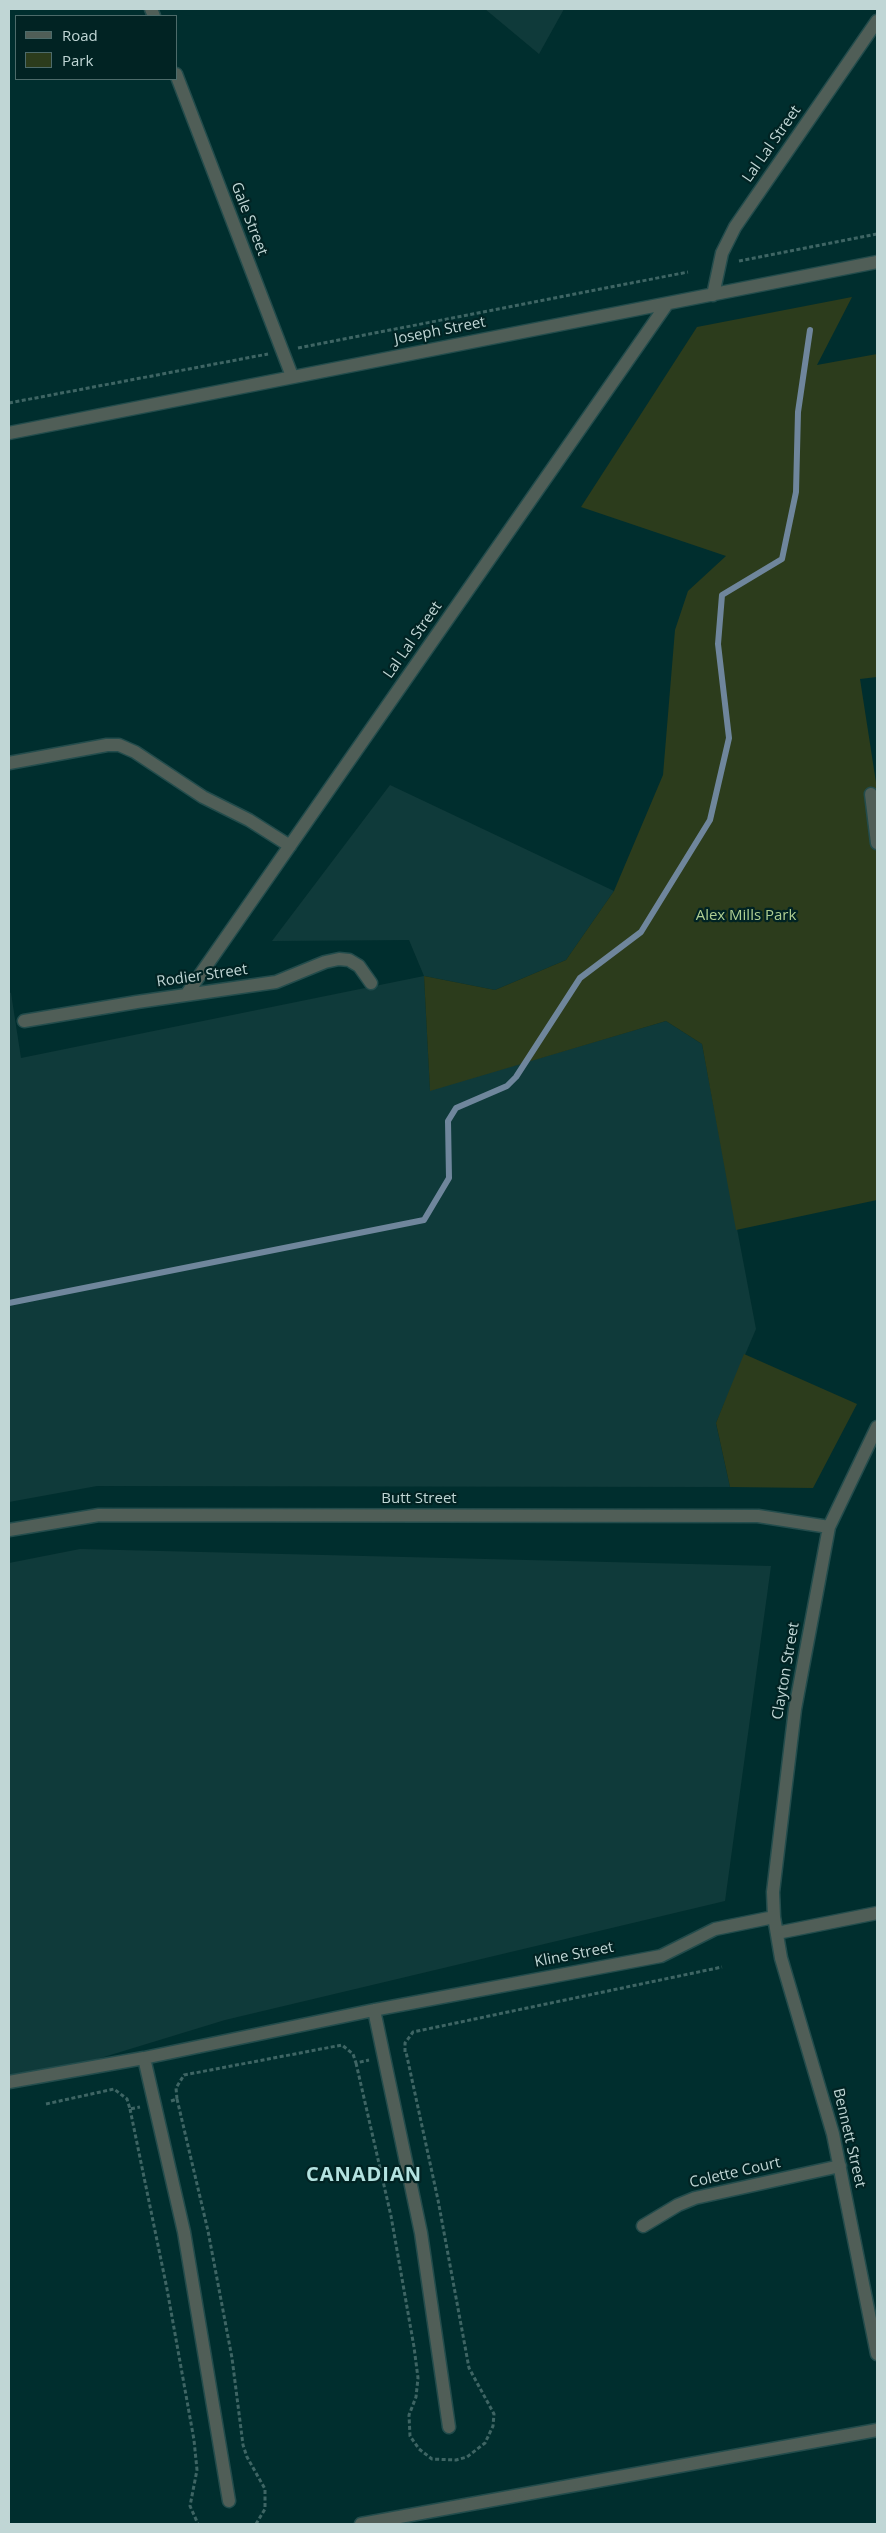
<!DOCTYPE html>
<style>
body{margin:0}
#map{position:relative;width:886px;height:2533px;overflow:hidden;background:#002e2e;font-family:"Open Sans",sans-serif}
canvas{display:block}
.frame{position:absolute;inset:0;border:10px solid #c0d6d5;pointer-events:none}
.legend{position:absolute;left:15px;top:15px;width:162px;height:65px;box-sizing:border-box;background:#012323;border:1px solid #4d6b6a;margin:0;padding:6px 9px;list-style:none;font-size:15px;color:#c0d6d5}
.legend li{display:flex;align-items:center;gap:10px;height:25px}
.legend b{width:25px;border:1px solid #4d6b6a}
</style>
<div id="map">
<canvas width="886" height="2533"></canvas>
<div class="frame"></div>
<ul class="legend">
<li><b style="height:6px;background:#505e57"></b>Road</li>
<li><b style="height:14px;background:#2c3c1c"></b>Park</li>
</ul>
</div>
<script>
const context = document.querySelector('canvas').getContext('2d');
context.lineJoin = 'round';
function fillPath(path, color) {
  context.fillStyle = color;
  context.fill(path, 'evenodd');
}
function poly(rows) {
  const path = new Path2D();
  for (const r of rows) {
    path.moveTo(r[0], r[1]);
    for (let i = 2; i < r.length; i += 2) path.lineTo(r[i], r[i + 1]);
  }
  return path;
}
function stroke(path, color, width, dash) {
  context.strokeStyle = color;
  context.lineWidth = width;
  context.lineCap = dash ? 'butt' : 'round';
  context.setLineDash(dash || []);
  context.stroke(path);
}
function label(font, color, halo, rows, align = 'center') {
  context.font = font + ' "Open Sans",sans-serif';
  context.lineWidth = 4.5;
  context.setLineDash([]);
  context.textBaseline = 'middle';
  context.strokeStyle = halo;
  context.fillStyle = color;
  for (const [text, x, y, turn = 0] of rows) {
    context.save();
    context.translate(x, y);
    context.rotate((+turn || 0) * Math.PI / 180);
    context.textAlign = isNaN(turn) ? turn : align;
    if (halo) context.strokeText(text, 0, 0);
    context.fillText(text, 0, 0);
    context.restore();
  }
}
const built = poly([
 [485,9,564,9,539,54],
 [390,785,614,891,566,960,495,990,424,976,430,1090,666,1021,702,1044,756,1329,716,1423,730,1487,97,1486,9,1502,9,992,11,993,21,1058,424,976,409,940,272,941],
 [80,1549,771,1566,725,1901,225,2020,9,2086,9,1563]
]);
const green = poly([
 [852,297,817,365,877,354,877,677,860,679,877,789,877,1200,736,1230,702,1044,666,1021,430,1091,424,976,495,990,566,960,614,891,663,775,675,630,688,591,726,556,581,507,697,327],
 [744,1354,857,1404,813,1488,730,1487,716,1423]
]);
const stream = poly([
 [9,1303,424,1220,449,1178,448,1121,456,1108,507,1086,516,1077,580,978,641,932,710,820,729,738,718,644,722,595,782,559,796,492,798,412,810,330]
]);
const path = poly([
 [739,261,877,234],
 [298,348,688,272],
 [9,403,268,354],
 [405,2052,405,2043,413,2032,722,1967],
 [356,2063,391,2216,414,2347,418,2378,416,2397,409,2415,410,2436,419,2449,432,2459,456,2460,467,2457,485,2443,493,2426,494,2414,469,2368,438,2200,406,2052],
 [177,2099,208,2231,232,2358,243,2445,247,2457,265,2489,265,2509,256,2524],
 [171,2101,177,2099,176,2088,184,2075,342,2045,353,2054,356,2063,369,2060],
 [46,2104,114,2089,127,2099,130,2109,140,2107],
 [130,2109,167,2289,194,2440,197,2470,190,2506,198,2524]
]);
const minor = poly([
 [151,9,154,16],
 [176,74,292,376],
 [713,295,722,253,735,227,877,21],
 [9,433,877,262],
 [9,763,107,745,119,745,135,752,203,797,249,820,290,846],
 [871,794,877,843],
 [186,995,667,304],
 [24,1021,137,1002,276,982,325,962,339,959,349,960,359,966,371,983],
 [877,1427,829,1527,795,1709,773,1892,774,1917,781,1958,833,2134,877,2354],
 [9,1530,99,1515,758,1516,829,1527],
 [777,1933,877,1913],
 [374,2010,421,2233,449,2427],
 [144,2058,184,2232,229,2501],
 [9,2082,144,2058,374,2010,661,1956,715,1929,774,1917],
 [643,2226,678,2205,695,2198,840,2166],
 [361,2524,877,2430]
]);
const streetNames = [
 ["Lal Lal Street",772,144,-55],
 ["Gale Street",249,219,69],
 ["Joseph Street",440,331,-11],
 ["Lal Lal Street",413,640,-55],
 ["Rodier Street",202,976,-8],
 ["Butt Street",419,1499],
 ["Clayton Street",786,1671,-80],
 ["Kline Street",574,1955,-11],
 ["Bennett Street",849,2138,77],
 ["Colette Court",735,2173,-13]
];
const parkNames = [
 ["Alex Mills Park",746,916]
];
const districtNames = [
 ["CANADIAN",364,2175]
];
fillPath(built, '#0f3a3a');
fillPath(green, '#2c3c1c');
stroke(stream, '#6f869c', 6);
stroke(minor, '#234c4c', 15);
stroke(path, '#3e6564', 3, [4, 2.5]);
stroke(minor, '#505e57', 12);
label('15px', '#c0d6d5', '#012323', streetNames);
label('15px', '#afce92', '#012323', parkNames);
context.letterSpacing = '1px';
label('bold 20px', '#b4e3e1', '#012323', districtNames);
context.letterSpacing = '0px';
</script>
